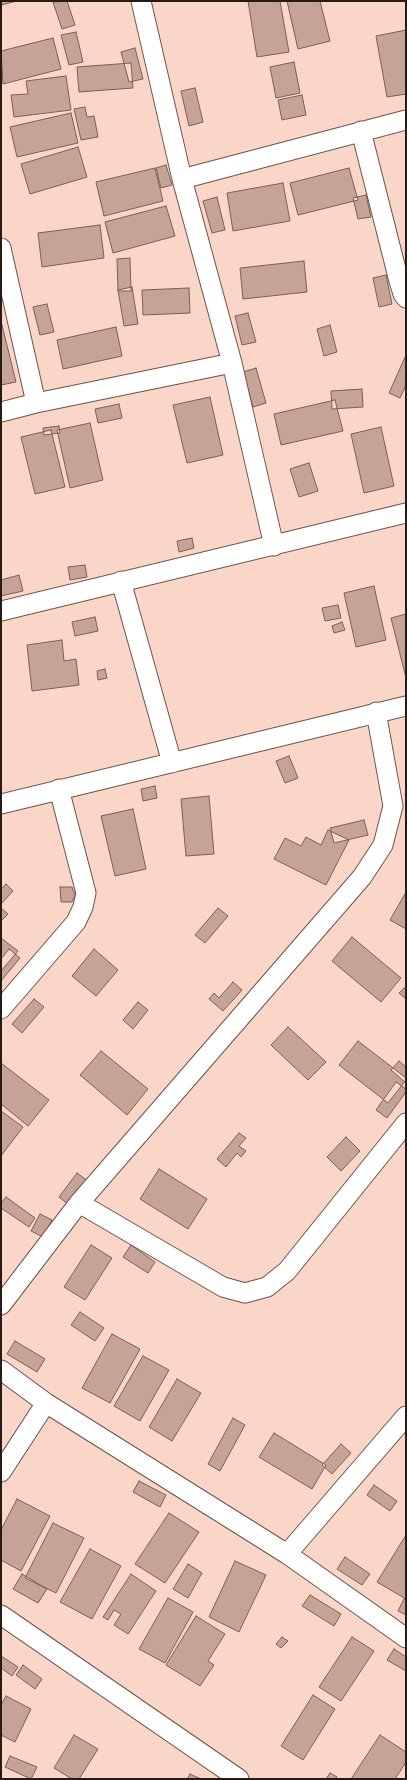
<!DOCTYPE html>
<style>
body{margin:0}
#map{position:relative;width:407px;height:1780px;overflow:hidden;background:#fad6c9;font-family:"Asap Condensed",sans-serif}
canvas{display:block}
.frame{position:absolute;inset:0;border:2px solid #281b16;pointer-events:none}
</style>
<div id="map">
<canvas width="407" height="1780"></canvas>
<div class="frame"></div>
</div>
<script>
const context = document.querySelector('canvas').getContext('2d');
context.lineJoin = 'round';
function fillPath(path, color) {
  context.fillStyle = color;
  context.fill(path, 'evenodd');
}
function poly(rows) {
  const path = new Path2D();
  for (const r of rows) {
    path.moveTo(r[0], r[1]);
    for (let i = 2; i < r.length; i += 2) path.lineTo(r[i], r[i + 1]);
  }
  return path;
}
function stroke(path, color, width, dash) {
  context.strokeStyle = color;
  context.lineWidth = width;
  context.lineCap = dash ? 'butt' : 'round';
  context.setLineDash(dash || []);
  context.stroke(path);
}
const building = poly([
 [1,1,17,1,1,5,1,1],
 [67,1,75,25,62,29,53,2,67,1],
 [248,1,280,1,289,52,257,57,248,1],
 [287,1,320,1,330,41,298,49,287,1],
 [406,30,406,94,387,97,376,36,406,30],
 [76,32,83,62,69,65,61,35,76,32],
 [53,38,61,69,3,84,1,51,53,38],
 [135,48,143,79,129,82,121,52,135,48],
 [294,62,300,93,276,98,270,67,294,62],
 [131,63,133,88,79,92,77,67,131,63],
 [66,76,71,110,14,117,11,95,28,94,26,81,66,76],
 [195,88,203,122,189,126,181,91,195,88],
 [302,95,306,115,282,120,278,100,302,95],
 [85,107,87,117,94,116,98,137,81,140,74,109,85,107],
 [71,113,78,143,17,157,10,127,71,113],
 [78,147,87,177,30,194,21,164,78,147],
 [166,165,172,185,161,188,156,168,166,165],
 [155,168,163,201,104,216,96,182,155,168],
 [349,168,358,200,298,215,290,183,349,168],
 [283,183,290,221,233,231,227,193,283,183],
 [366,195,371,217,358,219,353,198,366,195],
 [217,197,225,230,212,233,203,201,217,197],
 [166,206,175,236,113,253,105,222,166,206],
 [100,225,104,258,42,267,38,233,100,225],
 [130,258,131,291,118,291,117,259,130,258],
 [304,261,307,292,243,299,240,268,304,261],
 [386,275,392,304,379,307,373,278,386,275],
 [132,287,138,324,124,326,118,290,132,287],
 [189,288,190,313,143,315,142,290,189,288],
 [47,304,54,332,40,335,33,307,47,304],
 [248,313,256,342,242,345,235,316,248,313],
 [2,325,16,382,1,385,1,326,2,325],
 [330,325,337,352,324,356,317,329,330,325],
 [116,327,122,356,63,369,57,340,116,327],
 [406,355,406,385,400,398,389,393,406,355],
 [256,368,266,403,253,407,243,372,256,368],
 [362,389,363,407,332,409,331,391,362,389],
 [210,397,223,455,187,463,173,405,210,397],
 [335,400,343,431,281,445,274,414,335,400],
 [119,404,122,418,98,423,95,409,119,404],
 [90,423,103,480,70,488,57,430,90,423],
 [59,426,60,433,44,435,43,428,59,426],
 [381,427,394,486,364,493,351,434,381,427],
 [51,430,65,487,35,494,21,437,51,430],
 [309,463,318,491,299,497,290,469,309,463],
 [192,538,194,548,179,552,177,541,192,538],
 [85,565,87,577,70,580,68,567,85,565],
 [19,575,23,591,1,596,1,580,19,575],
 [374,586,386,640,356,647,344,593,374,586],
 [338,605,341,618,325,621,322,608,338,605],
 [406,614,406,678,391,618,406,614],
 [95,617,98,631,75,636,72,622,95,617],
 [342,622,345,630,334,633,332,626,342,622],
 [62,640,64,661,76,659,79,685,32,691,27,645,62,640],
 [105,669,107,678,98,680,97,671,105,669],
 [289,756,298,778,285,783,276,761,289,756],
 [155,786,157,798,143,801,141,789,155,786],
 [209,796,214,854,186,856,181,799,209,796],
 [133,809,146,869,115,876,101,816,133,809],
 [364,820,368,835,334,843,330,828,364,820],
 [328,830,349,840,326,885,274,859,285,838,301,846,306,837,321,845,328,830],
 [6,884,13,891,1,904,1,889,6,884],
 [60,887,72,887,75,895,72,902,61,902,60,887],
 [406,892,406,929,390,920,406,892],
 [1,908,8,914,1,921,1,908],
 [218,908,228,916,205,943,195,935,218,908],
 [352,937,401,978,381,1002,332,961,352,937],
 [1,938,18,951,1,971,1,938],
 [9,949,20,958,1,981,1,959,9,949],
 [94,949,118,970,96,996,72,976,94,949],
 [233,982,242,990,223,1011,209,999,214,993,219,998,233,982],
 [404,988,406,990,405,998,399,993,404,988],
 [34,999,44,1007,22,1033,12,1024,34,999],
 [138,1002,148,1010,133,1029,123,1020,138,1002],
 [288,1027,326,1062,308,1080,271,1045,288,1027],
 [358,1041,406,1078,406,1080,388,1103,339,1065,358,1041],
 [101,1051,148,1089,127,1115,80,1075,101,1051],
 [399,1061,406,1067,406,1083,391,1070,399,1061],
 [1,1063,49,1100,28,1126,1,1104,1,1063],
 [396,1082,406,1089,406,1092,387,1118,376,1110,396,1082],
 [1,1111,23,1127,1,1156,1,1111],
 [239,1133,246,1138,239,1146,246,1151,241,1157,237,1153,226,1167,217,1159,239,1133],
 [346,1137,360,1151,341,1171,327,1157,346,1137],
 [159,1169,207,1199,188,1229,140,1199,159,1169],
 [77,1173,88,1181,69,1205,59,1197,77,1173],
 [6,1197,35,1218,29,1227,1,1208,1,1203,6,1197],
 [40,1214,52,1220,43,1237,31,1231,40,1214],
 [91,1245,112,1258,85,1300,64,1287,91,1245],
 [131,1245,155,1262,148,1273,123,1257,131,1245],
 [80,1312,104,1328,95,1341,71,1325,80,1312],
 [112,1334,140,1349,110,1403,82,1388,112,1334],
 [15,1341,45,1359,37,1372,7,1354,15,1341],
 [143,1356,169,1370,140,1421,114,1406,143,1356],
 [177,1379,201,1393,172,1441,149,1427,177,1379],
 [233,1418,245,1425,220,1471,208,1464,233,1418],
 [274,1433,326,1465,312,1489,259,1457,274,1433],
 [341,1444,351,1453,332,1474,322,1465,341,1444],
 [139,1481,166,1495,160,1507,133,1492,139,1481],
 [374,1485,397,1501,390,1511,367,1495,374,1485],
 [17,1499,50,1516,21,1571,1,1560,1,1530,17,1499],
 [169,1513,199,1532,165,1583,135,1564,169,1513],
 [53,1523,84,1538,56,1593,25,1578,53,1523],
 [406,1535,406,1599,377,1582,406,1535],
 [90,1549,121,1566,92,1619,60,1602,90,1549],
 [345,1557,370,1574,362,1585,337,1569,345,1557],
 [235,1561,266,1575,239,1632,209,1617,235,1561],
 [188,1564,202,1573,188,1598,173,1589,188,1564],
 [22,1574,47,1589,38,1603,13,1589,22,1574],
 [131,1574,156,1591,128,1634,114,1625,121,1614,114,1610,108,1620,103,1617,131,1574],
 [310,1595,341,1614,334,1626,302,1606,310,1595],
 [168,1598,193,1612,165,1663,139,1649,168,1598],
 [404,1599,406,1600,406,1615,398,1611,404,1599],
 [196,1616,225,1634,208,1661,214,1665,200,1686,166,1665,196,1616],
 [282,1637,288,1641,281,1648,276,1644,282,1637],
 [352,1637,374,1651,341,1701,319,1687,352,1637],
 [394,1649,406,1657,406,1671,387,1660,394,1649],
 [1,1656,18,1667,12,1676,1,1668,1,1656],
 [23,1665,42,1679,35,1689,16,1675,23,1665],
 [313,1695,335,1709,303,1760,281,1746,313,1695],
 [6,1696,31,1709,15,1742,1,1735,1,1705,6,1696],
 [74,1735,98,1749,79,1779,72,1779,54,1768,74,1735],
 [380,1735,406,1752,406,1762,395,1779,351,1779,380,1735],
 [10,1756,37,1767,31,1779,5,1767,10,1756],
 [330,1773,337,1777,336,1779,326,1779,330,1773],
 [190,1774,201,1779,187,1779,190,1774]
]);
const street = poly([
 [141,1,182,179,232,363,274,546],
 [361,131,399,281,403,294,406,298],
 [182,179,406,120],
 [1,248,36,403],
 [1,412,36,403,232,363],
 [121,581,172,763],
 [1,611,406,513],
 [1,804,406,706],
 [1,1009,76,922,83,907,86,893,59,789],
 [79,1203,223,1287,245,1293,267,1287,287,1271,406,1123],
 [1,1305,79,1203,362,877,383,845,393,806,376,712],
 [1,1370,46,1403,287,1554,406,1638],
 [1,1472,46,1403],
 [287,1554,406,1416],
 [1,1615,239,1779]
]);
fillPath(building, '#c6a397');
stroke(building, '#7e5e53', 1);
stroke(street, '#715247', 21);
stroke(street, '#fff', 19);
</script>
